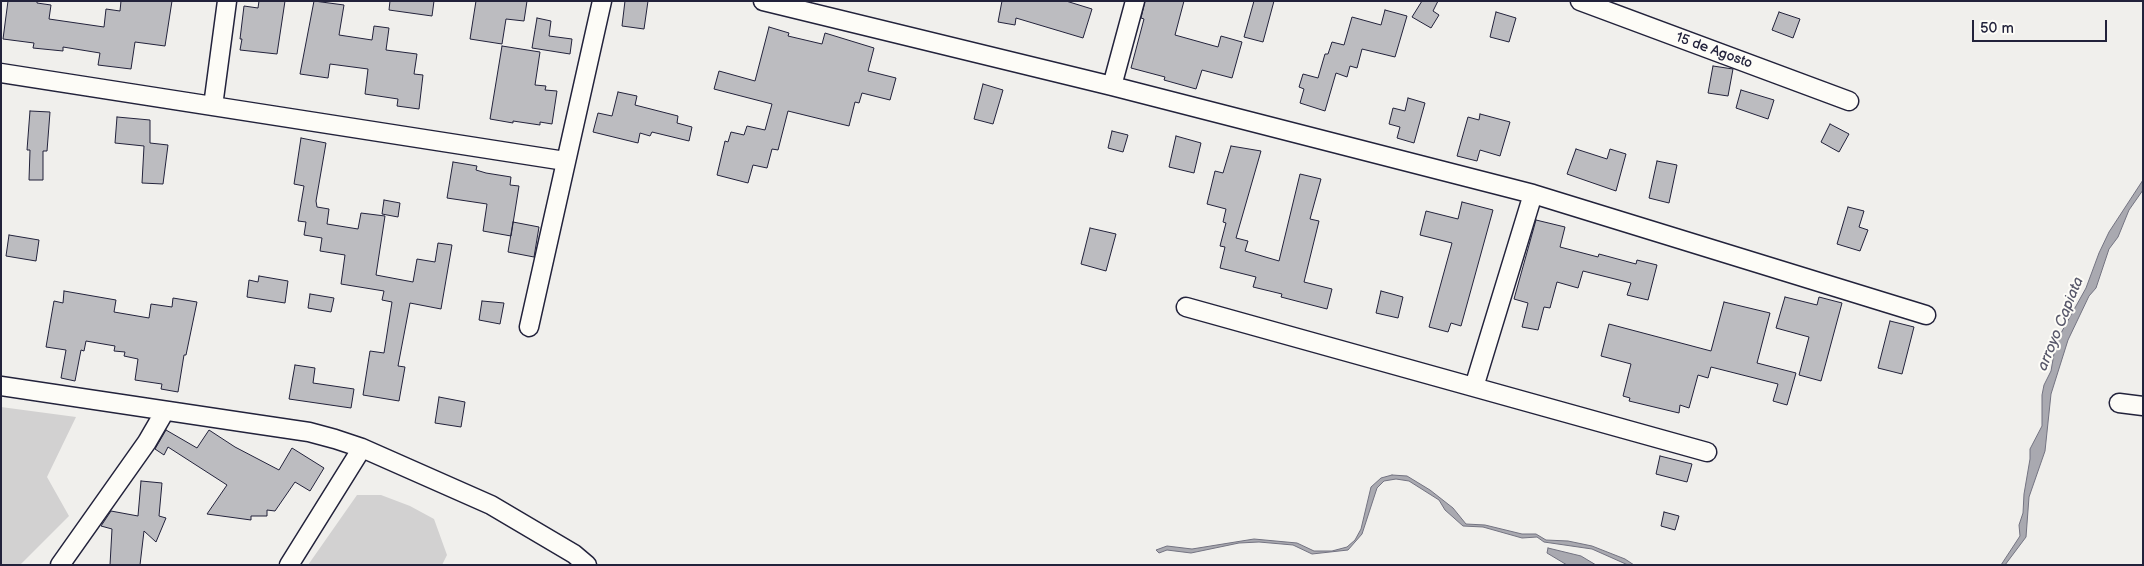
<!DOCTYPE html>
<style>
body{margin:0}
#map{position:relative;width:2144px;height:566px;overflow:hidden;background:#f0efec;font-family:"Balsamiq Sans",sans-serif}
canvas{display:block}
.frame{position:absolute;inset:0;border:2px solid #22223b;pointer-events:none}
.scale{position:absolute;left:1972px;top:20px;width:135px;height:22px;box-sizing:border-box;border:2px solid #22223b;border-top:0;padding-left:6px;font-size:15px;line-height:18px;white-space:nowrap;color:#22223b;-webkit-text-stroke:4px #fdfcf7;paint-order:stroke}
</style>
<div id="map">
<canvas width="2144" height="566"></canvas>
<div class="frame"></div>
<div class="scale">50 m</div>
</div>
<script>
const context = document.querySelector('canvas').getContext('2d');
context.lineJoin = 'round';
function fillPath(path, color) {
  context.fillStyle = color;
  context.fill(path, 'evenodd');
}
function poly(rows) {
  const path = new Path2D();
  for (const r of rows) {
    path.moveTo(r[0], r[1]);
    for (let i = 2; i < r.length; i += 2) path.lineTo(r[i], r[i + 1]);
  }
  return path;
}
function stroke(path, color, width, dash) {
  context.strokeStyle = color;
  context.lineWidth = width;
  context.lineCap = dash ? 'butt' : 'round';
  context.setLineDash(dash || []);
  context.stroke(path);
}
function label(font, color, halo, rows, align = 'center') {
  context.font = font + ' "Balsamiq Sans",sans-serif';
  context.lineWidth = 4;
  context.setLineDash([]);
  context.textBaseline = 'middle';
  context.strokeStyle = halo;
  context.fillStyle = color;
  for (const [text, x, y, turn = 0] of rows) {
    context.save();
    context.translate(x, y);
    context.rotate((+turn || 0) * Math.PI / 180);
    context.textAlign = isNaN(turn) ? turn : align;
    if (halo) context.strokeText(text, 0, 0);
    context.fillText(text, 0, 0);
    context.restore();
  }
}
const green = poly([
 [1,407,76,417,47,477,69,516,20,565,1,565],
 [357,495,381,495,410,506,434,519,447,555,442,565,308,565]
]);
const water = poly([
 [2143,180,2143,190,2129,210,2118,237,2109,249,2096,288,2089,296,2068,340,2051,394,2045,451,2029,497,2026,537,2005,565,2001,565,2020,536,2019,525,2023,513,2024,494,2030,459,2030,449,2042,426,2042,395,2044,385,2051,371,2056,342,2086,288,2099,253,2109,232,2143,180],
 [1392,475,1407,476,1430,490,1453,508,1466,524,1485,525,1522,534,1536,534,1546,540,1568,541,1592,546,1625,559,1634,565,1628,565,1592,549,1544,542,1537,537,1522,538,1483,527,1463,526,1445,510,1439,500,1409,481,1396,479,1384,481,1377,488,1362,534,1348,550,1312,554,1293,545,1259,542,1239,543,1191,553,1167,550,1159,553,1156,550,1167,546,1192,549,1254,539,1297,543,1314,551,1332,551,1347,547,1355,540,1361,529,1371,487,1381,478,1392,475],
 [1548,548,1581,556,1596,565,1567,565,1547,553,1548,548]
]);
const building = poly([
 [8,1,37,1,37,3,51,5,49,19,104,27,106,9,120,11,121,1,172,1,165,46,135,42,131,69,98,65,100,53,63,47,63,51,33,48,34,43,3,39,8,1],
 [259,1,285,1,277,54,240,50,242,39,240,39,244,6,258,8,259,1],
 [314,1,344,5,339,35,372,40,374,26,389,28,386,50,417,54,414,74,423,75,419,109,397,106,398,99,365,94,368,69,330,64,328,78,300,74,314,1],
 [390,1,434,1,432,16,389,10,390,1],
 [476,1,527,1,524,21,506,19,502,44,470,39,476,1],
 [625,1,648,1,644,29,622,26,625,1],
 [1002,1,1066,1,1092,9,1083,38,1016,18,1015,25,998,22,1002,1],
 [1145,1,1184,1,1175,35,1218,47,1221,36,1242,42,1232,78,1202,70,1196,89,1164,80,1165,77,1131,68,1144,19,1141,18,1145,1],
 [1254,1,1274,1,1263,42,1244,37,1254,1],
 [1422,1,1438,1,1433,11,1439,15,1431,28,1412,17,1422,1],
 [1385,10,1407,16,1395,57,1362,49,1357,68,1350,66,1347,77,1336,73,1325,111,1300,103,1304,89,1299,87,1303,74,1318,78,1325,54,1328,54,1332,42,1344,45,1352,17,1381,25,1385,10],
 [1496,12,1516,18,1509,42,1490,37,1496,12],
 [1779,12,1800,19,1793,38,1772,30,1779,12],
 [537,18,551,21,549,36,572,39,570,54,532,48,537,18],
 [769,27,789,33,788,36,822,44,825,33,874,48,868,71,896,78,890,100,862,93,859,103,855,102,849,126,788,111,778,150,772,149,767,168,753,165,748,183,717,175,725,141,728,142,731,132,744,135,747,126,765,130,772,104,714,89,719,71,755,81,769,27],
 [502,46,540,52,535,85,546,86,545,90,557,91,552,124,540,122,540,125,513,121,513,123,490,119,502,46],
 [1713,66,1733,69,1728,96,1708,93,1713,66],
 [983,84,1003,90,993,124,974,119,983,84],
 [1741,90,1774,100,1768,119,1736,108,1741,90],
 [618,92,637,96,635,105,678,116,677,123,692,127,689,141,652,132,650,136,640,133,638,143,593,132,598,113,612,116,618,92],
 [1408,98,1425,103,1414,143,1397,138,1400,127,1389,124,1393,108,1405,111,1408,98],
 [30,111,50,112,47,151,43,151,43,180,29,180,30,150,27,150,30,111],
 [1480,114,1510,122,1500,156,1480,150,1477,161,1457,156,1468,117,1479,120,1480,114],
 [117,117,150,120,150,143,168,145,163,184,142,183,144,146,115,143,117,117],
 [1830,124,1849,134,1839,152,1821,142,1830,124],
 [1112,131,1128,135,1123,152,1108,148,1112,131],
 [1176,136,1201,143,1194,173,1169,167,1176,136],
 [301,138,326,143,316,201,317,207,329,209,327,224,358,229,361,213,385,216,376,275,413,282,417,259,435,262,438,243,452,245,441,309,410,303,398,366,405,367,399,401,363,395,370,351,384,353,392,302,382,300,384,291,341,284,345,255,320,251,322,238,304,235,306,222,298,221,304,186,294,184,301,138],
 [1231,146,1261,151,1236,238,1248,241,1245,251,1279,261,1300,174,1321,179,1310,219,1319,221,1304,282,1332,289,1327,309,1281,297,1282,294,1253,287,1256,277,1220,268,1225,247,1220,246,1226,223,1223,222,1226,209,1207,204,1215,171,1223,173,1231,146],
 [1576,149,1607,159,1610,149,1626,154,1616,191,1567,174,1576,149],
 [1657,161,1677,165,1669,203,1649,198,1657,161],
 [453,162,477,166,476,170,486,173,511,177,510,185,519,186,511,236,483,231,487,204,447,198,453,162],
 [384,200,400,203,398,217,382,214,384,200],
 [1462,202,1493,210,1461,326,1451,323,1448,332,1429,327,1452,243,1420,235,1426,211,1458,219,1462,202],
 [1848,207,1864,211,1859,227,1868,230,1860,251,1837,244,1848,207],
 [1536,220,1565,227,1560,247,1598,257,1599,254,1636,264,1637,260,1657,265,1648,300,1627,295,1631,283,1583,271,1578,288,1557,282,1550,308,1544,307,1538,330,1522,327,1528,303,1514,299,1536,220],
 [513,222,539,227,534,257,508,252,513,222],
 [1090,228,1116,234,1106,271,1081,264,1090,228],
 [9,235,39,240,36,261,6,256,9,235],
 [259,276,288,281,285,303,247,297,249,280,258,282,259,276],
 [64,291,116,300,114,312,149,318,151,304,172,307,173,298,197,302,186,355,184,355,178,392,161,389,162,384,135,380,138,359,124,356,125,352,114,351,115,346,86,341,84,351,81,350,75,381,61,378,66,350,46,347,54,301,63,303,64,291],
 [1381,291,1403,297,1398,318,1376,313,1381,291],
 [310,294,334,298,331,312,308,308,310,294],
 [1785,297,1817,305,1819,297,1842,303,1821,381,1799,375,1809,337,1776,328,1785,297],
 [482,301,504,303,500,324,479,320,482,301],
 [1724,302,1770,313,1757,363,1796,373,1787,405,1773,401,1778,384,1711,367,1708,378,1698,375,1689,408,1680,405,1679,413,1629,401,1630,398,1623,396,1631,364,1601,356,1609,324,1711,351,1724,302],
 [1890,321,1914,327,1902,374,1878,368,1890,321],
 [295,365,315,368,313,383,354,389,351,408,289,399,295,365],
 [439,397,465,402,461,427,435,423,439,397],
 [166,430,197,448,209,430,235,447,279,470,292,448,324,468,310,491,295,482,275,511,267,510,267,516,251,516,251,520,207,514,227,485,168,447,164,455,155,449,166,430],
 [1660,456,1692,464,1687,482,1656,474,1660,456],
 [141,481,162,483,159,516,166,518,156,542,144,531,140,565,110,565,112,529,101,526,111,511,138,516,141,481],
 [1664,512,1679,516,1675,530,1661,526,1664,512]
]);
const minor = poly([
 [763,1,1112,86,1533,194,1926,315],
 [1580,1,1849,101],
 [1,73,565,161],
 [1112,86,1135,1],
 [213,106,227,1],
 [1186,307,1707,452],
 [529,327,602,1],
 [1,386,255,424,309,432,335,439,362,448,491,505,574,554,587,565],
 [1474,387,1533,194],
 [2119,403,2143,406],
 [60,565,147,442,165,411],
 [289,565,362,448]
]);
const streetNames = [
 ["15 de Agosto",1714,51,20]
];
const waterNames = [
 ["arroyo Capiata",2061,324,-68]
];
fillPath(green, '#d2d1d1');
fillPath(water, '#a9a9b0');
stroke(water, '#737381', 1);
fillPath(building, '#bcbcc0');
stroke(building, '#22223b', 1);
stroke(minor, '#22223b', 21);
stroke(minor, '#fdfcf7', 18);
label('14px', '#22223b', '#fdfcf7', streetNames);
label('italic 15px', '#58586a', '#fdfcf7', waterNames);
</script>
